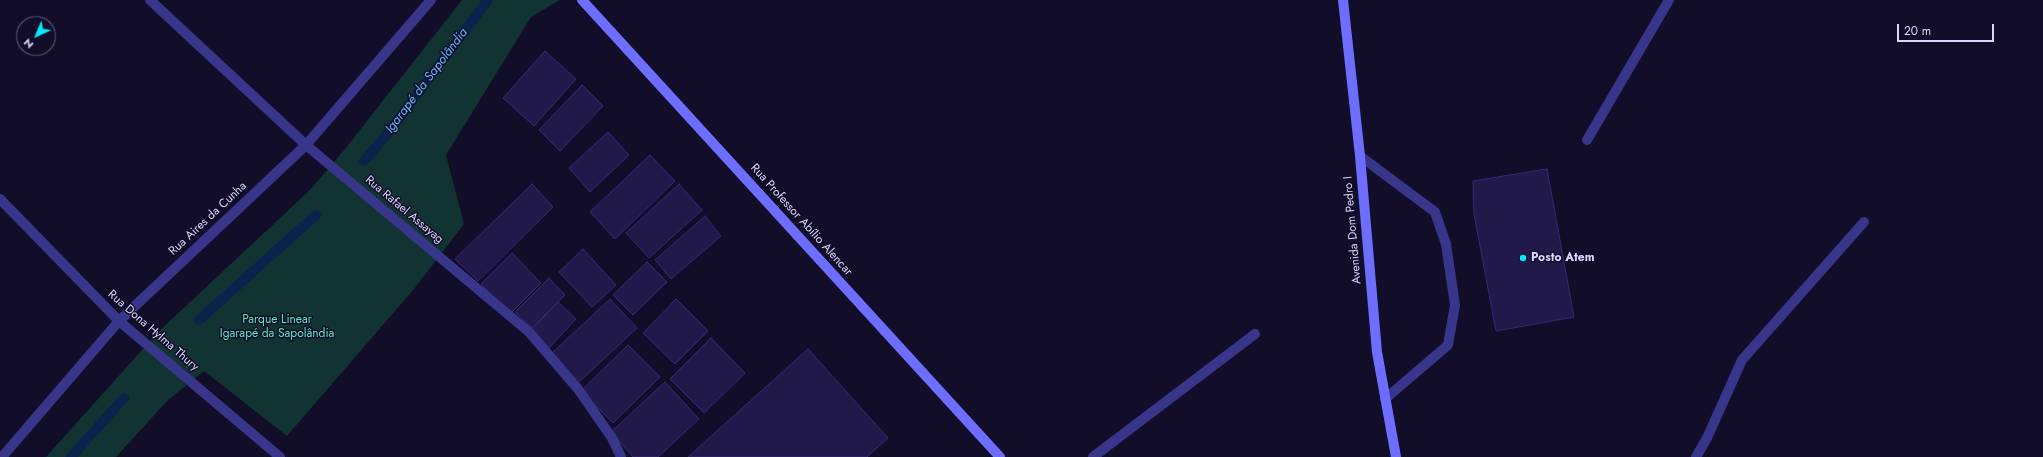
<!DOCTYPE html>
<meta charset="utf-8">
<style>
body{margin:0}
#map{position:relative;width:2043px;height:457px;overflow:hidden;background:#120e29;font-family:Jost,sans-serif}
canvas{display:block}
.north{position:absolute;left:16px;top:16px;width:40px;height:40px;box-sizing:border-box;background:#120e29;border:1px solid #625e7f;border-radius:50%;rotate:224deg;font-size:11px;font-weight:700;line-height:16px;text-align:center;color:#dad6ff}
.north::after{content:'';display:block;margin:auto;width:14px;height:18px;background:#02ebff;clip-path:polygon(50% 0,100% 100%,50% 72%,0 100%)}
.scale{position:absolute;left:1897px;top:24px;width:97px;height:18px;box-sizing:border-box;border:2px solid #dad6ff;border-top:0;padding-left:5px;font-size:12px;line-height:14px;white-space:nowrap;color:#dad6ff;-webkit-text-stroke:3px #120e29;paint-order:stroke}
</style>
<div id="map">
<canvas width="2043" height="457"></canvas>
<div class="north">N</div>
<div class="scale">20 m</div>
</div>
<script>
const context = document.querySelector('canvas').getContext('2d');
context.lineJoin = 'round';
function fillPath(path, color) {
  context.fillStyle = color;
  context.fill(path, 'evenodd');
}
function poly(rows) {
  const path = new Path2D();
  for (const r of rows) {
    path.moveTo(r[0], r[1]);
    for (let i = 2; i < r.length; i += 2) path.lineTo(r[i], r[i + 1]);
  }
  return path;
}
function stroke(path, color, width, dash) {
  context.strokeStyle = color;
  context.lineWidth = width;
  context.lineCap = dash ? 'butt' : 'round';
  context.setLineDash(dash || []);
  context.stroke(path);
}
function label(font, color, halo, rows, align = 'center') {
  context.font = font + ' Jost,sans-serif';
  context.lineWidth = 3;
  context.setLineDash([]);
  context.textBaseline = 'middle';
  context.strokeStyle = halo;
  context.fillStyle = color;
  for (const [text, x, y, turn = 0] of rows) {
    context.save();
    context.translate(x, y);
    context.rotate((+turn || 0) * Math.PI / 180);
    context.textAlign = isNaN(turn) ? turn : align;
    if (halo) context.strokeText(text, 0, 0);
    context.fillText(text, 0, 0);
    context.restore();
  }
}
const green = poly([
 [462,0,560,0,531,17,446,155,464,224,414,289,287,436,204,371,168,400,116,457,46,457,158,332,310,190,345,149]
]);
const stream = poly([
 [364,161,388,133,488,0],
 [199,320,316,215],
 [71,457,124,398]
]);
const building = poly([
 [545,51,576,79,534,126,503,98,545,51],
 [582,85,603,106,560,151,539,130,582,85],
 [608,132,629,155,590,192,569,168,608,132],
 [650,155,675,181,615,239,590,212,650,155],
 [1547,169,1574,317,1496,331,1474,214,1473,181,1547,169],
 [532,184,553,207,478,281,455,259,532,184],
 [679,184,702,210,649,258,626,233,679,184],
 [705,216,721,236,671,279,655,260,705,216],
 [583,249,616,285,592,307,559,272,583,249],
 [512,253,541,283,510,314,481,284,512,253],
 [647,262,667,282,633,315,613,295,647,262],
 [549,278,565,295,532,328,515,312,549,278],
 [610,299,637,328,578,383,551,354,610,299],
 [676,299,708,331,675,364,643,333,676,299],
 [558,302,576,319,549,348,531,331,558,302],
 [711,338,745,373,704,413,670,379,711,338],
 [628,345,660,377,613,423,581,391,628,345],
 [808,349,888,438,867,457,688,457,808,349],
 [665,382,699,419,658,457,633,457,611,432,665,382]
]);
const lane = poly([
 [1587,140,1669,0],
 [1360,156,1435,212,1446,244,1455,305,1448,345,1385,399],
 [1093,457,1255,334],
 [1696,457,1707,438,1742,360,1864,222]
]);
const street = poly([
 [150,0,306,145,529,332,578,389,612,438,621,457],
 [0,199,119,321,280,457],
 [2,457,119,321,306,145,431,0]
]);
const secondary = poly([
 [582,0,1000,457],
 [1343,0,1360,156,1377,352,1396,457]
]);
const markers = [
 [1523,258,4,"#02ebff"]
];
const streetNames = [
 ["Rua Rafael Assayag",404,210,40],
 ["Rua Aires da Cunha",208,219,-43],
 ["Rua Professor Abílio Alencar",801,220,48],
 ["Avenida Dom Pedro I",1353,230,-95],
 ["Rua Dona Hylma Thury",153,331,41]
];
const poiNames = [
 ["Posto Atem",1531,258]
];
const parkNames = [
 ["Parque Linear",277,320],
 ["Igarapé da Sapolândia",277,334]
];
const waterNames = [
 ["Igarapé da Sapolândia",427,81,-53]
];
fillPath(green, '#113331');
stroke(stream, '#09234d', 10);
fillPath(building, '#22194b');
stroke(building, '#372978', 1);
stroke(lane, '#38368b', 10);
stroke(street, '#38368b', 10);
stroke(secondary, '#6d6dff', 10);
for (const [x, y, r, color] of markers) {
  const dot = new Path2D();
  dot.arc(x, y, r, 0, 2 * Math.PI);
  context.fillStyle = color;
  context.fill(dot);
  stroke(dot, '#120e29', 1.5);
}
label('12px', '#dad6ff', '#120e29', streetNames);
label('bold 12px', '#dad6ff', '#120e29', poiNames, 'left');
label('12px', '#59e8c1', '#120e29', parkNames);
label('italic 13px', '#64baff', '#120e29', waterNames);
</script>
